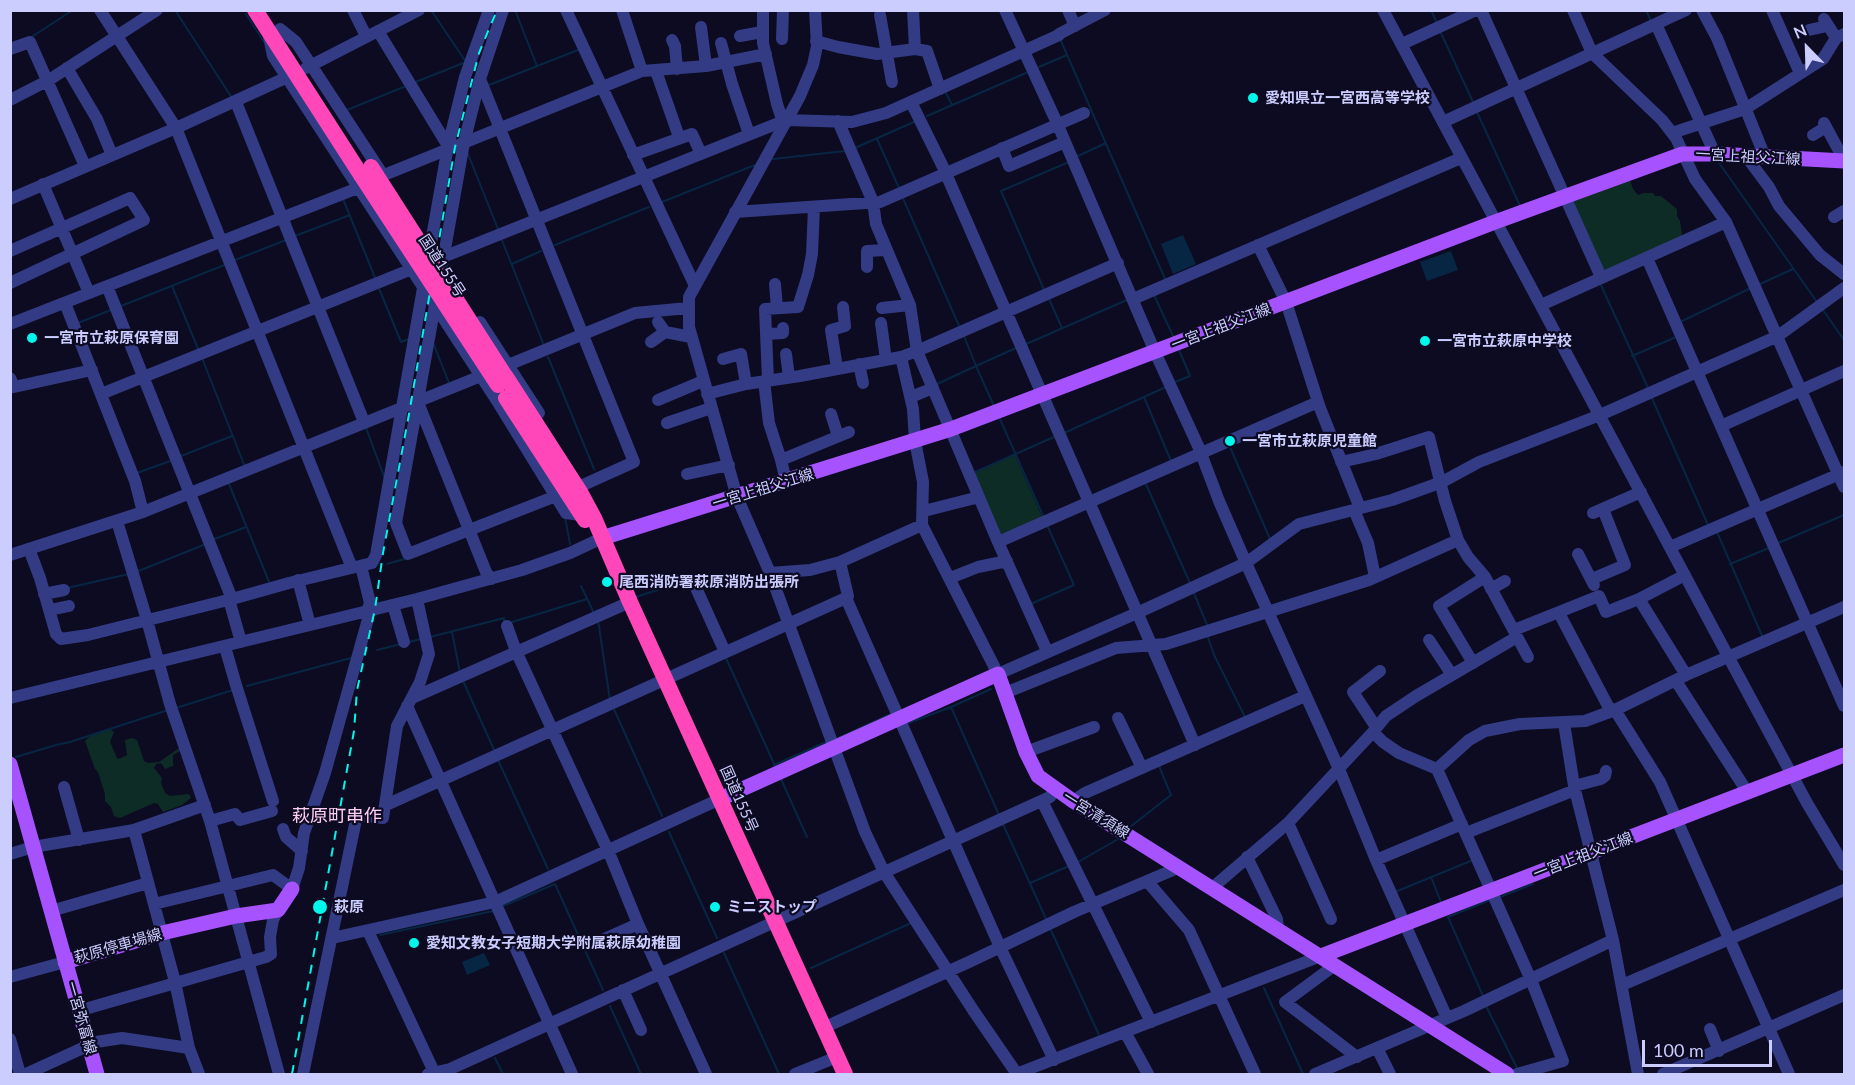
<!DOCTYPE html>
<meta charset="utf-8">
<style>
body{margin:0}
#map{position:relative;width:1855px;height:1085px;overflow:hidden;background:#0c0b21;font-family:Lato,sans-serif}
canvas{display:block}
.frame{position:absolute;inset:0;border:12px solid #cccdff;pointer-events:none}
.north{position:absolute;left:1777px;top:18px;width:60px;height:60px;-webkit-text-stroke:4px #0c0b21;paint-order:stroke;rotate:337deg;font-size:16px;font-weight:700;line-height:24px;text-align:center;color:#cccdff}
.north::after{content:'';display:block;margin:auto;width:21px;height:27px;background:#cccdff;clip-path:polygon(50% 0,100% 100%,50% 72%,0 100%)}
.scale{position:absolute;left:1642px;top:1040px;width:130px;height:27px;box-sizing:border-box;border:3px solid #cccdff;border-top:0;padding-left:8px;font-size:18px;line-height:21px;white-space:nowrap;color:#cccdff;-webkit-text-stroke:4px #0c0b21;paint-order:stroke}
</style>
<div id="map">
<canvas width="1855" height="1085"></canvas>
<div class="frame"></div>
<div class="north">N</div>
<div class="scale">100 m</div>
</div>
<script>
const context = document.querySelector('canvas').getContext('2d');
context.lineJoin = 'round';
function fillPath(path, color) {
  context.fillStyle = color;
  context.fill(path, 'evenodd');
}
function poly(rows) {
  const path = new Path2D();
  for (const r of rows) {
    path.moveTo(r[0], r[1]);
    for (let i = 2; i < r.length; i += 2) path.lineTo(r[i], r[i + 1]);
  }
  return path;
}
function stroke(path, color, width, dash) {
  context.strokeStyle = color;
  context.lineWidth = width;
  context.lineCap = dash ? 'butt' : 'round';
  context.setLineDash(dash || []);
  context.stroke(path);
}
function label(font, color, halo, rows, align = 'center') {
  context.font = font + ' Lato,"Noto Sans JP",sans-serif';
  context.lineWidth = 4.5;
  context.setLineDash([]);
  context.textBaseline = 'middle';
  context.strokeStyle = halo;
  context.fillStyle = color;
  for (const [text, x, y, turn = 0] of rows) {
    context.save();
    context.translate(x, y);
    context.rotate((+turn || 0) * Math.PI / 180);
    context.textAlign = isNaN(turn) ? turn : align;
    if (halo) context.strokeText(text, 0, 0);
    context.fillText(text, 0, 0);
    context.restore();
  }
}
const green = poly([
 [1630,180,1633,189,1638,195,1643,193,1653,193,1655,196,1661,196,1677,209,1677,216,1680,221,1682,235,1679,240,1609,271,1601,270,1567,199],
 [1015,455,1043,519,1000,534,974,473],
 [110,729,114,732,110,742,117,758,119,759,127,755,125,740,132,738,137,740,144,761,148,763,159,762,179,748,182,750,173,755,173,766,165,769,161,763,156,764,154,768,162,778,161,783,165,793,170,796,189,794,191,798,182,805,163,812,158,804,154,803,120,818,114,816,111,807,105,801,105,794,98,772,95,769,85,741,91,735]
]);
const water = poly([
 [1183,235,1196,264,1173,274,1161,244],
 [1451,251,1458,270,1427,281,1420,262],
 [484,953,490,965,467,975,462,962]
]);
const stream = poly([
 [175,10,232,98],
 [515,10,537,66],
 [1431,10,1437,23],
 [1646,10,1651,21],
 [246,14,264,42],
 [1440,31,1473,102],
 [30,38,73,10],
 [1061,41,1166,281],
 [1039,67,1067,55],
 [413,83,466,62,431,10],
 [489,85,578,50],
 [945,91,952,105],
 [347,110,406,86],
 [1477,112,1521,208],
 [927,116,1026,73],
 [877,139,899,188],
 [855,148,916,121],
 [468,154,498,229],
 [1076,157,1106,143],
 [773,159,845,151],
 [1717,160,1817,302],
 [902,196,960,328],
 [343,199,376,280],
 [662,202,755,165],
 [295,236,350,215],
 [501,238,543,343],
 [555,245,649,207],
 [235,260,286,240],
 [512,264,541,251],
 [1600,283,1649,390],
 [1760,284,1793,269],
 [172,286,199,351],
 [378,286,401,342,409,339],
 [1045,292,1001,191,1069,162],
 [1154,295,1174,338],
 [1049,299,1062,328],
 [121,306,227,264],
 [1823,310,1844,340],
 [1680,322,1751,288],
 [78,323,111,310],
 [434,345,449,383],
 [1024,345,1129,299],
 [1632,356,1676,337],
 [548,357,594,469],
 [202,358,245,467],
 [1175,382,1190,376,1179,350],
 [937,384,976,366,964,336],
 [1651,396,1708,525],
 [1144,397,1171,461],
 [994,406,976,366,1016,348],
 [999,417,1044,518],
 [366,428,384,476],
 [1064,433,1166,387],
 [1230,447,1270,539,1271,538],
 [181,456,232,436],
 [137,473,173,460],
 [973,473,1056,436],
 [1145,482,1190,583],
 [229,484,270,584],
 [565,517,570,544],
 [1715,533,1717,532,1763,638],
 [212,540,246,527],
 [1776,544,1844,515],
 [387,564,408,558],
 [1730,564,1769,548],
 [136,572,206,544],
 [581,586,594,613],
 [67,588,129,574],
 [1193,591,1208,627],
 [636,597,688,580],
 [1033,603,1074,585,1047,525],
 [598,620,610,700],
 [509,623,587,599],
 [452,632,460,673],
 [1207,635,1215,657,1245,717],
 [430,637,504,618,504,624],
 [409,642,421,639],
 [377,650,401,644],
 [725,656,776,768],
 [463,681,495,752],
 [247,686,351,658],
 [991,689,951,707,999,815],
 [613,707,662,816],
 [176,708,233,690],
 [906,724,951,707],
 [836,739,893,713],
 [16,757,56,745,70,742,168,710],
 [498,760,548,869],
 [774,765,826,742],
 [781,779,807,837],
 [1002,822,1047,921],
 [1130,827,1171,795,1159,766],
 [669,832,717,938],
 [1078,862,1120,838],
 [1431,877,1441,902],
 [1030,883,1069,866],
 [1395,892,1473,860],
 [1500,897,1533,884],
 [503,906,555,884,603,990],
 [1050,928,1099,1035],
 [380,935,493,911],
 [724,953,779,1074],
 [811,968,911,923],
 [1264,988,1303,1074],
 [1483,996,1448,917,1490,900],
 [610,1006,641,1074],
 [1486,1006,1517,1068],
 [495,1058,503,1074]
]);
const minor = poly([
 [100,10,176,128,352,568],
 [353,10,366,36],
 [503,10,480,79,464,143,396,523,408,554,556,496],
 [566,10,695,286],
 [622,10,642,71],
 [763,10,763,43,777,104,781,116,786,120],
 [815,10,817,46,813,65,800,96,689,297,689,327,737,497,770,573,865,832,884,872,973,1010,1017,1074],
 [913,10,915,49,927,51,940,89],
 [1005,10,1057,123,1155,352,1199,448,1219,501,1246,563,1339,769,1376,860,1447,1018],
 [1068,10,1075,26],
 [1383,10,1729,658,1807,803,1844,865],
 [1481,10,1601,277],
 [1573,10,1592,53,1662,120,1676,138,1695,179,1726,222,1844,487],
 [1702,10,1717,38,1765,157],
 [1772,10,1800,73],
 [880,15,892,82],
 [1824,19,1836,38,1844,34],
 [1656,24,1715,154],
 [701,27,706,66],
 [280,29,296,42,381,172],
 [1809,30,1827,26],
 [378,31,448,146],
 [740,36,762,32],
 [269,37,273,56,499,404,566,513,581,515],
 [782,39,783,10],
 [672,40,675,46,677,69],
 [816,41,838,47,877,54,915,49],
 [721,43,732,84,749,134],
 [1402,44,1476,10],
 [10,49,30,42,85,166],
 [67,68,97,119,112,155],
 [306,68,419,10],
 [656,71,679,137],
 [480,79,634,462,583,485,580,492],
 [10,100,49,80,157,10],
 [236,102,364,422],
 [911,102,943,167,1195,745],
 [838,121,873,202,876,224,910,305,917,351,998,542,1047,651],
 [1443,122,1686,10],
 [1824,123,1844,160],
 [1672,133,1745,109,1823,59,1836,38],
 [1813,135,1826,127],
 [1002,148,1009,166,1065,142],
 [633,155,692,134,701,154],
 [1745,155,1769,187,1779,206,1820,255,1844,274],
 [384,175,642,71,706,66,766,54],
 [43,184,89,293],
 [10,199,176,128,292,75],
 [735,212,880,202,1084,113],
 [1834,217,1844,211],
 [1258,245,1286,302,1320,408,1360,508],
 [10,251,130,198,144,220,10,283],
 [443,257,786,120,852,122,886,113,1059,35,1059,34,1105,10],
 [1647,258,1844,706],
 [867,267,867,251,886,250],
 [775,284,777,308],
 [107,286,232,599,230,603,241,642],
 [1133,299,1461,158],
 [65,303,135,481,143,512],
 [1541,305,1726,222],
 [882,308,910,305],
 [480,322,539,413],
 [658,322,665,332],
 [881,323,886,360],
 [10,324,358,188],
 [766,334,783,333,783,328],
 [651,342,665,332,691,337],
 [786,354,789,377],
 [901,357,913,409,915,441,923,482,922,525,998,674,1137,613,1246,563,1299,524,1392,500,1442,482,1479,462,1600,415,1778,336,1844,288],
 [723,359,741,354,746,384],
 [859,364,863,383],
 [508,365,635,313,688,308],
 [837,368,831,330,845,326,843,307],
 [10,378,14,387,92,370],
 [768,380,765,309,798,307,808,275,812,254,814,207],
 [764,381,769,423,781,460,786,481],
 [101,394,417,267],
 [707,394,746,384,800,376,901,357,917,351,1118,263],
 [911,397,933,388],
 [658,400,703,381],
 [419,405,486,572,491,579],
 [831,414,838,436],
 [667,423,711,408],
 [1721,426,1844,371],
 [781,460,849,432],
 [1341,462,1376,454,1429,437,1445,501,1458,540],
 [687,474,729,465],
 [1354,510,1368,543,1375,577],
 [924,511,979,497],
 [1593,513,1641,492],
 [117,521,147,620,170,704,210,821,279,1074],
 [998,542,1318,402],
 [1670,547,1844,472],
 [29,549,40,578,56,634,61,639,88,635,232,599,289,583,372,563,376,555,448,146,465,77,489,10],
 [1578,554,1594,585],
 [10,555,143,512,481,376],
 [840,562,848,596,846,598,1000,947,1054,1060],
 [770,573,810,570,840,562,922,525],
 [950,578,978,567,1007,561],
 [692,579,725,652],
 [1592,579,1625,565,1603,509],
 [298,580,310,625],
 [1491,589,1505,581],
 [44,594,64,590],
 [1639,599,1686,675],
 [393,605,404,642],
 [50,610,69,606],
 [1559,613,1609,708,1615,710,1660,782,1789,1074],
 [507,626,516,651,610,855,638,924,706,1074],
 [1514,630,1599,596,1606,612,1639,599,1685,575],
 [1429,640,1452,675],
 [225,647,236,685,273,801],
 [1473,663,1439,606,1485,577],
 [1676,681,1748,793],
 [1005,693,1116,648,1166,644,1369,580,1458,540,1468,557,1485,577,1528,657],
 [10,698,417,599,522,570,570,553,602,538],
 [412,698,630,602],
 [407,706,572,1074],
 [1118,718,1142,768],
 [1564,723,1574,786,1613,940,1638,1074],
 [1376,727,1353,692,1380,671],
 [1373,732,1386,716,1416,696,1517,637],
 [1026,752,1094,727],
 [1437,769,1469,740,1485,731,1520,724,1585,721,1615,710,1686,675,1844,607],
 [1574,786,1601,779,1605,776,1606,771],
 [64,787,79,840],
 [1042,801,1151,1022],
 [1073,801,1085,793,1305,696],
 [386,805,846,598],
 [210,821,235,814,240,820,272,811],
 [1288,823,1331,919],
 [283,829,286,837,302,851],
 [134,830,175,982,189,1048,199,1074],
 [1466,833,1575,790],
 [10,854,33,847,134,830,205,805],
 [1247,857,1277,919,1278,929],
 [1376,860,1462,824],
 [1147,881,1189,930,1255,1074],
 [1212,888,1288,823,1373,732,1383,742,1399,753,1437,769,1531,980,1563,1061,1517,1074],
 [154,904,273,875,292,889,299,868,304,833,325,773,368,619,367,611,370,603,361,566],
 [51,911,148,883],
 [368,931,435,1074],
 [332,938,495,902,720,799],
 [602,940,638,924],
 [1335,965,1285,1002,1357,1057],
 [10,977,65,962],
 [1622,985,1844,890],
 [623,990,641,1030],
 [78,1011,266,957,271,954,270,937,273,920,278,910],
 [823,1028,969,962,1074,912,1180,867],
 [1710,1029,1719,1051],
 [1125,1032,1148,1074],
 [10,1039,20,1074],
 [1377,1048,1390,1074],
 [26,1074,96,1042,122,1038,189,1048],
 [303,1074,357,815,383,818,397,726,420,682,429,654,417,599],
 [428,1074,450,1069,1050,797,1055,789],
 [795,1074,837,1057],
 [1016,1074,1321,956],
 [1315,1074,1464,1011,1613,940],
 [1663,1074,1844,995]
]);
const major = poly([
 [602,538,951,429,1495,222,1682,154,1715,154,1844,161],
 [10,764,97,1074],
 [720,799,998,674,1026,752,1038,776,1073,801,1507,1074],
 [1321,956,1844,755],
 [65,962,162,933,236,916,278,910,292,889]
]);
const highway = poly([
 [255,10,361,175],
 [506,377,580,492,594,518,630,602,845,1074],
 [506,398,585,520]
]);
const rail = poly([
 [292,1074,354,731,357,690,375,609,383,553,409,414,455,147,479,53,497,10]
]);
const highwayBridge = poly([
 [371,167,505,376],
 [361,175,498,385]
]);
const markers = [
 [1253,98,6,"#00f7ec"],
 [32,338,6,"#00f7ec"],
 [1425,341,6,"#00f7ec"],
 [1230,441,6,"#00f7ec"],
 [607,582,6,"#00f7ec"],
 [320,907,8,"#00f7ec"],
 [715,907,6,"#00f7ec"],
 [414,943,6,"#00f7ec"]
];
const poiNames = [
 ["愛知県立一宮西高等学校",1265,98],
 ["一宮市立萩原保育園",44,338],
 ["一宮市立萩原中学校",1437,341],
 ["一宮市立萩原児童館",1242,441],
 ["尾西消防署萩原消防出張所",619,582],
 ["萩原",334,907],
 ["ミニストップ",727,907],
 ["愛知文教女子短期大学附属萩原幼稚園",426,943]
];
const streetNames = [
 ["一宮上祖父江線",1748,157,3],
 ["国道155号",442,266,57],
 ["一宮上祖父江線",1221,327,-21],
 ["一宮上祖父江線",763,489,-17],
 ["国道155号",739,799,66],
 ["一宮清須線",1096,815,32],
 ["一宮上祖父江線",1583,856,-21],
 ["萩原停車場線",118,946,-16],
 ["一宮弥富線",81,1018,74]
];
const quarterNames = [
 ["萩原町串作",337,816]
];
fillPath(green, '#0e2c26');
fillPath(water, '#072644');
stroke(stream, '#072644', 2);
stroke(minor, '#323b84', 12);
stroke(major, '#a653ff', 15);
stroke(highway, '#ff47b9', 16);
stroke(rail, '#00f7ec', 2, [9, 8]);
stroke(highwayBridge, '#ff47b9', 16);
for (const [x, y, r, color] of markers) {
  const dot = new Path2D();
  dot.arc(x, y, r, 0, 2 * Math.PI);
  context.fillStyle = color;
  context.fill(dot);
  stroke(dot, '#0c0b21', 2);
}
label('bold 15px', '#cccdff', '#0c0b21', poiNames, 'left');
label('15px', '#cccdff', '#0c0b21', streetNames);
label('18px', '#ffcef4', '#0c0b21', quarterNames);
</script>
